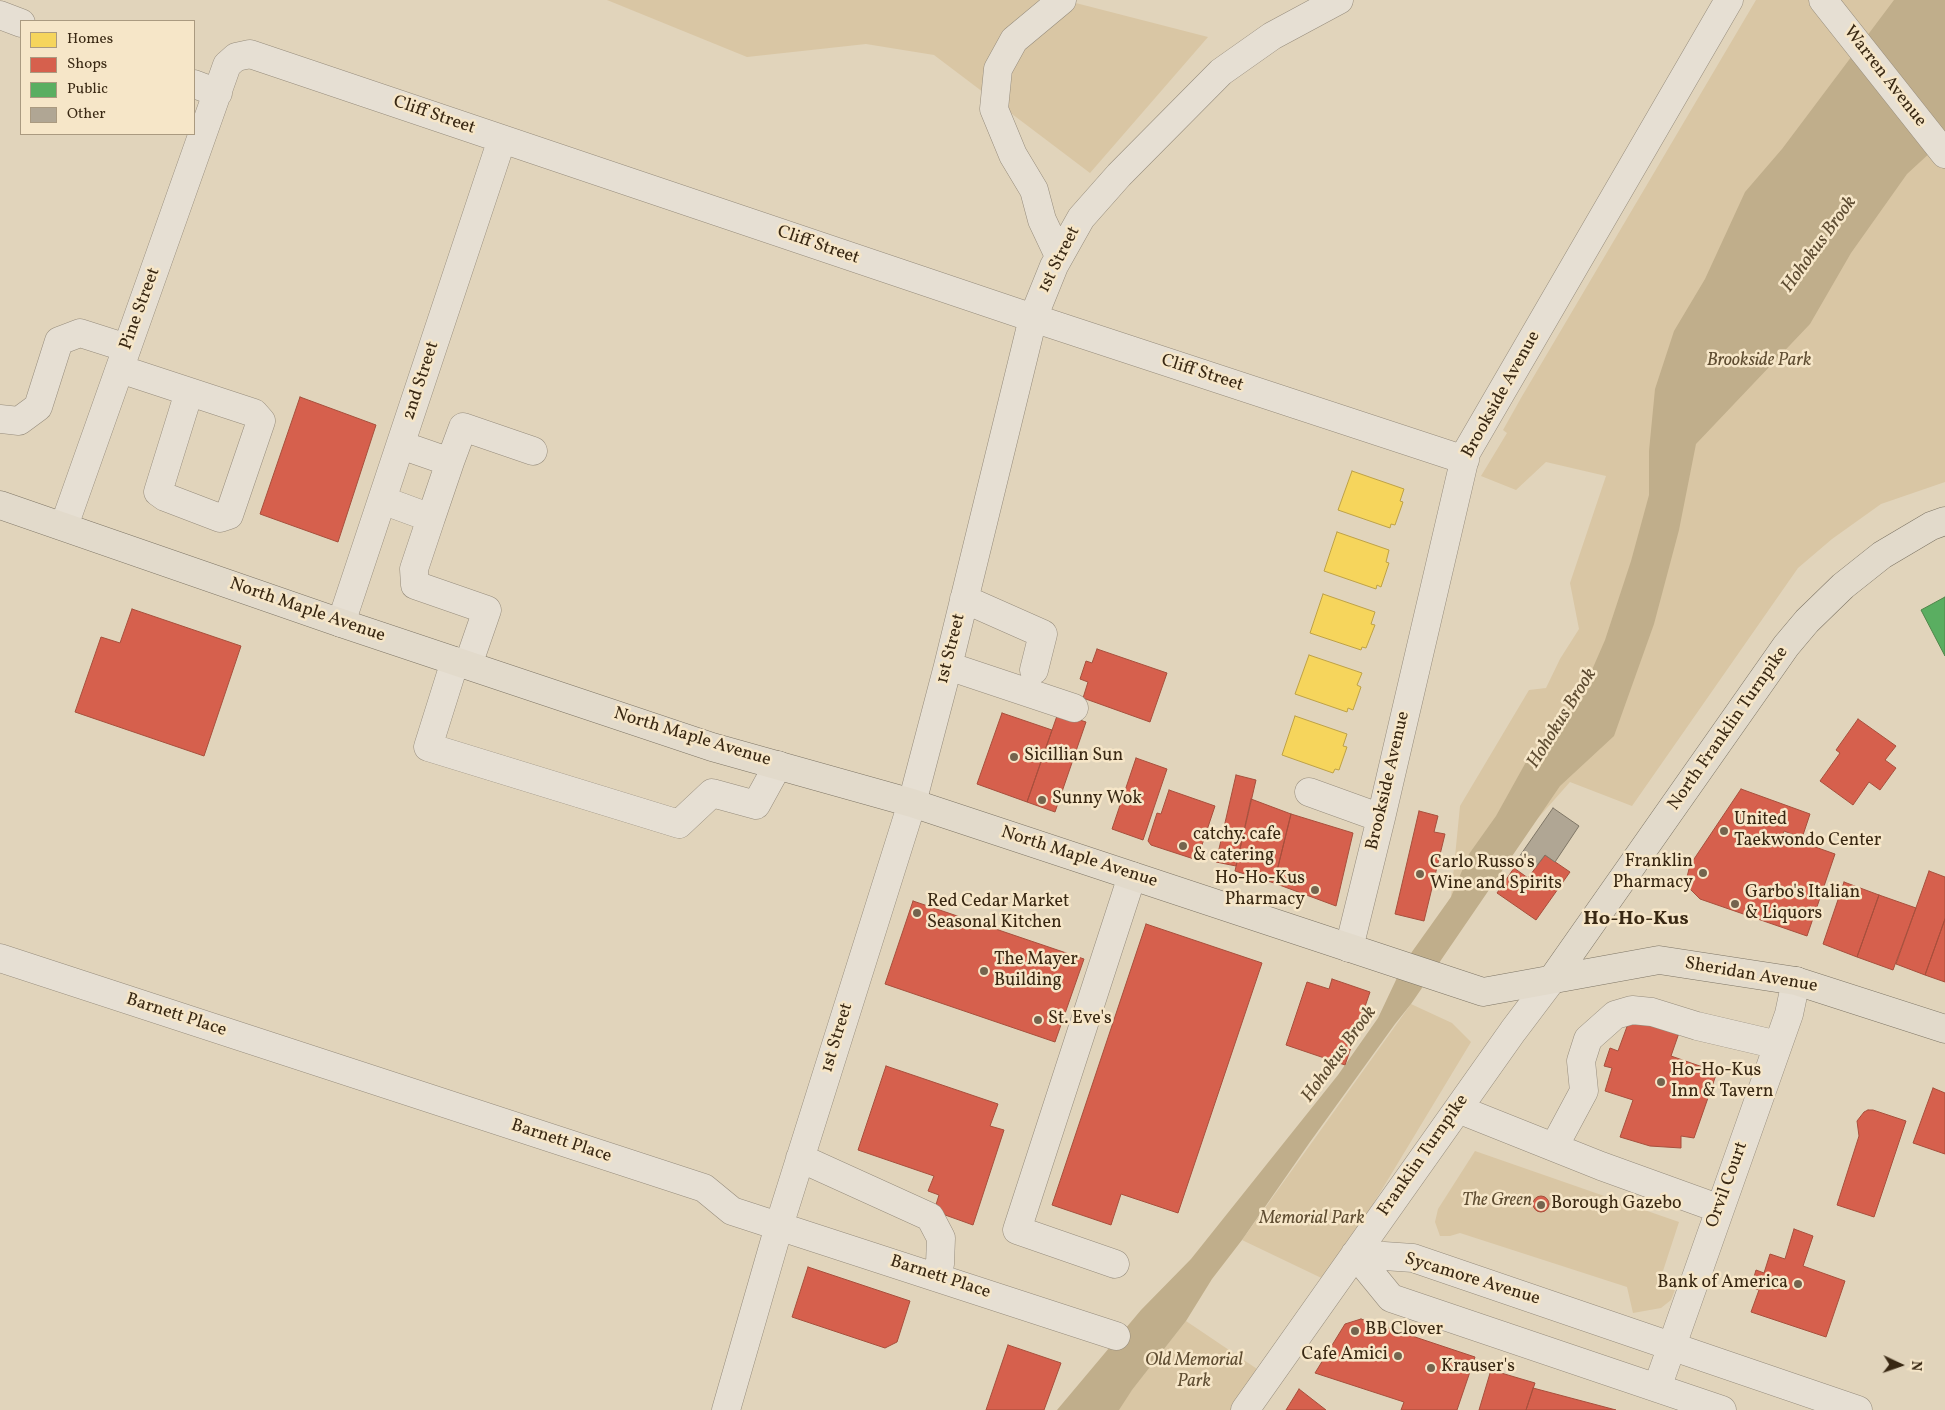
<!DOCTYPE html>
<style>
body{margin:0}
#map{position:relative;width:1945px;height:1410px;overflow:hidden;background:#e1d4bb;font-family:Vollkorn,serif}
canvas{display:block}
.legend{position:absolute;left:20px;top:20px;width:175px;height:115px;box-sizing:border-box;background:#f6e6c8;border:1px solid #aa9a80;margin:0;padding:6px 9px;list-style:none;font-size:15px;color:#392813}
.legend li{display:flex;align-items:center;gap:10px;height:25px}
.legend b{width:25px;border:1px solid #aa9a80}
.north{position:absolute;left:1875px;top:1340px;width:50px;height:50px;-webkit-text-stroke:4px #f6e6c8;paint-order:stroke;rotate:93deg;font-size:14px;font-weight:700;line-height:20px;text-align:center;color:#392813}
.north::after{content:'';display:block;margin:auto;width:18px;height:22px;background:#392813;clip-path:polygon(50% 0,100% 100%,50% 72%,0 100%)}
</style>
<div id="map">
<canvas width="1945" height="1410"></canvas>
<ul class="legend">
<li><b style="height:14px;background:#f6d55c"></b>Homes</li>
<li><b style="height:14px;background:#d6604d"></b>Shops</li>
<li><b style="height:14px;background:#5aae61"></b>Public</li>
<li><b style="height:14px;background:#b0a694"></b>Other</li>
</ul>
<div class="north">N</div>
</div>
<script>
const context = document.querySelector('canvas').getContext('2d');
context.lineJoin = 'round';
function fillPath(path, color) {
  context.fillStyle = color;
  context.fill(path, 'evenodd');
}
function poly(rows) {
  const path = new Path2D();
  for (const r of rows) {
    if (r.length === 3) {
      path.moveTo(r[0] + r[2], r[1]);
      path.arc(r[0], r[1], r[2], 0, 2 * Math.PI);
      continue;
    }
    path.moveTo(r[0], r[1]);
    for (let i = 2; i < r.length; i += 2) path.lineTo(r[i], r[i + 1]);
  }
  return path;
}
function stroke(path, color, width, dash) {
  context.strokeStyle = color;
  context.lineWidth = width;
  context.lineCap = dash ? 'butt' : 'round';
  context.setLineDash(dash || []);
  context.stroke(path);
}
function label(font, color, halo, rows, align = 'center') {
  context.font = font + ' Vollkorn,serif';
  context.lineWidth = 5;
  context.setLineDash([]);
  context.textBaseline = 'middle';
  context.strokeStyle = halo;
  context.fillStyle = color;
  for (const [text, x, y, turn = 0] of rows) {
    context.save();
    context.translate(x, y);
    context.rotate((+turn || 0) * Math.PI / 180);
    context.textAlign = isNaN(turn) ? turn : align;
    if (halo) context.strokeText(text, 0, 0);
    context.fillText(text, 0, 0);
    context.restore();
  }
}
const green = poly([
 [607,0,1064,0,1208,37,1090,173,934,55,866,44,747,57],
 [1756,0,1945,0,1945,482,1881,504,1832,539,1798,568,1632,806,1570,782,1539,817,1508,839,1446,905,1451,897,1460,806,1529,690,1546,688,1560,659,1579,629,1570,583,1606,476,1546,462,1516,490,1481,476,1507,433,1503,430,1521,398],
 [1411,1004,1452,1023,1471,1042,1346,1249,1334,1284,1242,1240],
 [1475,1151,1679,1222,1662,1274,1664,1280,1675,1277,1678,1282,1671,1300,1661,1308,1633,1313,1627,1287,1460,1233,1450,1236,1440,1236,1435,1222,1438,1209],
 [1186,1321,1269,1377,1245,1410,1116,1410]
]);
const water = poly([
 [1894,0,1945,0,1945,139,1907,174,1851,253,1810,324,1696,444,1679,530,1654,624,1614,736,1560,786,1411,1004,1395,1024,1310,1142,1242,1240,1212,1279,1186,1321,1132,1390,1119,1410,1057,1410,1141,1310,1191,1259,1338,1075,1378,1018,1404,963,1451,897,1469,854,1496,816,1526,762,1585,686,1605,640,1631,561,1649,495,1649,451,1655,389,1674,331,1705,279,1745,192,1782,149]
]);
const homes = poly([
 [1352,471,1404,489,1400,501,1403,502,1395,525,1391,524,1390,528,1338,510,1352,471],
 [1337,532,1389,550,1386,562,1389,563,1381,587,1377,585,1376,589,1324,571,1337,532],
 [1323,594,1375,612,1371,624,1375,625,1366,648,1362,647,1361,650,1310,633,1323,594],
 [1309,655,1362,673,1357,685,1361,687,1353,710,1348,708,1347,712,1295,694,1309,655],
 [1295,716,1347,734,1343,746,1347,747,1339,770,1335,769,1333,773,1282,755,1295,716]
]);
const shops = poly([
 [300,397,376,425,338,542,260,514,300,397],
 [132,609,241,646,204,756,75,712,101,637,120,643,132,609],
 [1097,649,1167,673,1150,722,1083,698,1088,682,1080,679,1086,661,1092,663,1097,649],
 [1002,713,1052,730,1027,802,977,784,1002,713],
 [1058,713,1086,722,1055,812,1027,802,1058,713],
 [1858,719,1896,746,1885,760,1896,768,1880,790,1869,782,1853,805,1820,781,1840,753,1836,750,1858,719],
 [1136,758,1167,769,1143,840,1112,829,1136,758],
 [1236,775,1256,780,1236,866,1216,862,1236,775],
 [1741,789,1810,814,1802,838,1784,831,1780,842,1782,842,1784,836,1835,854,1807,936,1700,899,1690,889,1687,877,1690,865,1741,789],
 [1169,790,1215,806,1197,860,1151,845,1148,841,1157,813,1161,814,1169,790],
 [1251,799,1291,814,1274,883,1235,871,1251,799],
 [1419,811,1438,816,1434,832,1445,834,1424,921,1395,914,1419,811],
 [1291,814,1353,833,1336,906,1274,883,1291,814],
 [1545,855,1570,872,1536,920,1497,893,1514,868,1528,878,1545,855],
 [1929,871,1945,877,1945,919,1925,975,1896,964,1929,871],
 [1844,882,1879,895,1857,957,1823,944,1844,882],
 [1879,895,1916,908,1893,970,1857,957,1879,895],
 [913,901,1084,959,1055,1042,885,984,913,901],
 [1945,919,1945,982,1925,975,1945,919],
 [1146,924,1262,963,1178,1213,1121,1194,1111,1225,1052,1205,1146,924],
 [1332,979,1370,992,1345,1065,1286,1045,1307,982,1329,989,1332,979],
 [1632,1013,1680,1030,1671,1056,1717,1072,1694,1138,1681,1136,1681,1148,1650,1146,1620,1137,1633,1100,1605,1091,1612,1068,1604,1066,1610,1048,1618,1051,1632,1013],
 [886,1066,998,1104,990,1126,1004,1130,973,1225,934,1211,939,1195,928,1191,934,1176,858,1150,886,1066],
 [1933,1088,1945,1093,1945,1154,1913,1143,1933,1088],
 [1868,1110,1873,1110,1906,1121,1874,1217,1837,1205,1859,1136,1857,1121,1864,1112,1868,1110],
 [1541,1204,8],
 [1794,1229,1813,1236,1803,1266,1845,1281,1826,1337,1751,1312,1759,1290,1751,1287,1756,1270,1764,1273,1770,1254,1785,1259,1794,1229],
 [808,1267,910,1301,897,1342,885,1348,792,1317,808,1267],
 [1361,1319,1475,1357,1457,1410,1401,1410,1404,1402,1315,1373,1345,1324,1361,1319],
 [1008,1345,1061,1363,1044,1410,986,1410,1008,1345],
 [1491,1370,1535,1383,1526,1410,1479,1410,1491,1370],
 [1533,1388,1616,1410,1526,1410,1533,1388],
 [1299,1389,1326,1410,1286,1410,1299,1389]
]);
const public = poly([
 [1945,597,1945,656,1921,610,1945,597]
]);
const building = poly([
 [1553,808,1579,826,1555,862,1545,855,1535,868,1519,857,1553,808]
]);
const minor = poly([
 [1823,0,1945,154],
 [0,15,21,23],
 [194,84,218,93],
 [1059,256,1042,220,1034,190,1013,155,994,109,998,69,1014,40,1062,0],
 [120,369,254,413,261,421,229,515,220,518,165,497,158,492,189,392],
 [0,419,19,421,38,407,59,341,80,333,127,348],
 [450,462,463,427,533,451],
 [382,500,431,518,450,462,401,445],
 [431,518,414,569,415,585,487,610,468,665],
 [64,526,227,65,236,57,250,54,1033,318,1465,460],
 [964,599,1043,634,1034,670],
 [341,623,502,139],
 [455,661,428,747,679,824,712,793,756,805,778,765],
 [948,666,1074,708],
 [1309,792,1381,818],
 [1349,948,1381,818,1466,453,1729,0],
 [0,958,704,1188,732,1211,1116,1336],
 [1458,1109,1601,1166,1720,1209],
 [1554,1147,1584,1091,1581,1061,1588,1039,1615,1015,1632,1010,1652,1012,1697,1026,1778,1045],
 [800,1158,930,1217,941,1238,940,1264,935,1277],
 [1355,1254,1413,1258,1858,1410],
 [1355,1254,1391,1298,1722,1410],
 [1115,1264,1017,1230,1132,876],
 [1657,1388,1789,1014,1796,981],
 [726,1410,779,1226,912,803,948,666,1033,318,1054,266,1081,218,1119,175,1221,72,1272,36,1339,0],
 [1245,1410,1513,1031,1553,978]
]);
const major = poly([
 [0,505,341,623,712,747,912,803,1483,992,1659,960,1796,981,1945,1029],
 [1553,978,1786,646,1807,621,1843,586,1882,555,1931,526,1945,521]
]);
const markers = [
 [1014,757,5,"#74644e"],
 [1042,800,5,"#74644e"],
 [1724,831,5,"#74644e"],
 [1183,846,5,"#74644e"],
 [1703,873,5,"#74644e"],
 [1420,874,5,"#74644e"],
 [1315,890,5,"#74644e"],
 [1735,904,5,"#74644e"],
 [917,913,5,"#74644e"],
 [984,971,5,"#74644e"],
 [1038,1020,5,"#74644e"],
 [1661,1082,5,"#74644e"],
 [1541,1205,5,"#74644e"],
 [1798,1284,5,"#74644e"],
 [1355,1331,5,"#74644e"],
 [1398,1356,5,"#74644e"],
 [1431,1368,5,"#74644e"]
];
const streetNames = [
 ["Warren Avenue",1884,77,52],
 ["Cliff Street",434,116,19],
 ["Cliff Street",818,246,19],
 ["1st Street",1060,260,-63],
 ["Pine Street",141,309,-70],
 ["Cliff Street",1202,374,18],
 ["2nd Street",422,381,-72],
 ["Brookside Avenue",1502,395,-61],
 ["North Maple Avenue",307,611,19],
 ["1st Street",952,649,-76],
 ["North Franklin Turnpike",1729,729,-55],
 ["North Maple Avenue",692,738,17],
 ["Brookside Avenue",1389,781,-77],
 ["North Maple Avenue",1079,858,18],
 ["Sheridan Avenue",1751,976,10],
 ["Barnett Place",176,1016,18],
 ["1st Street",838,1038,-73],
 ["Barnett Place",561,1142,18],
 ["Franklin Turnpike",1424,1156,-55],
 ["Orvil Court",1728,1185,-70],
 ["Barnett Place",940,1278,18],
 ["Sycamore Avenue",1472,1280,17]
];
const parkNames = [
 ["Brookside Park",1759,362],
 ["The Green",1497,1202],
 ["Memorial Park",1312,1220],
 ["Old Memorial",1194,1362],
 ["Park",1194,1383]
];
const poiNames = [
 ["Sicillian Sun",1024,757],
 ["Sunny Wok",1052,800],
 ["United",1734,821],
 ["Taekwondo Center",1734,842],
 ["catchy. cafe",1193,836],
 ["& catering",1193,857],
 ["Franklin",1693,863,"right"],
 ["Pharmacy",1693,884,"right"],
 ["Carlo Russo's",1430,864],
 ["Wine and Spirits",1430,885],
 ["Ho-Ho-Kus",1305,880,"right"],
 ["Pharmacy",1305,901,"right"],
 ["Garbo's Italian",1745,894],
 ["& Liquors",1745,915],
 ["Red Cedar Market",927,903],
 ["Seasonal Kitchen",927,924],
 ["The Mayer",994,961],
 ["Building",994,982],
 ["St. Eve's",1048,1020],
 ["Ho-Ho-Kus",1671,1072],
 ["Inn & Tavern",1671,1093],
 ["Borough Gazebo",1551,1205],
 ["Bank of America",1788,1284,"right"],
 ["BB Clover",1365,1331],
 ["Cafe Amici",1388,1356,"right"],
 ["Krauser's",1441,1368]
];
const waterNames = [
 ["Hohokus Brook",1820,245,-54],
 ["Hohokus Brook",1563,719,-58],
 ["Hohokus Brook",1340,1055,-54]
];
const quarterNames = [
 ["Ho-Ho-Kus",1636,920]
];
fillPath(green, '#d9c6a4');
fillPath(water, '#c0ae8b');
fillPath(homes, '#f6d55c');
stroke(homes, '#bda146', 1);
fillPath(shops, '#d6604d');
stroke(shops, '#a74f3c', 1);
fillPath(public, '#5aae61');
stroke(public, '#50864a', 1);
fillPath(building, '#b0a694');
stroke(building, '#7e7565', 1);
stroke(minor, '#968c7c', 29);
stroke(major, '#7e7565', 29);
stroke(minor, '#e6dfd3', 28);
stroke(major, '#e2dacb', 28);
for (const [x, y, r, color] of markers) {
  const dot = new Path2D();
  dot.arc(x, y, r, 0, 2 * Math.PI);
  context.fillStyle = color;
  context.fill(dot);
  stroke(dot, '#f6e6c8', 2);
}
label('18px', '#392813', '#f6e6c8', streetNames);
label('italic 18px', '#5f4d32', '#f6e6c8', parkNames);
label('18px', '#392813', '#f6e6c8', poiNames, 'left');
label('italic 19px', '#5d4b31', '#f6e6c8', waterNames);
label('bold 20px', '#392813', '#f6e6c8', quarterNames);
</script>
